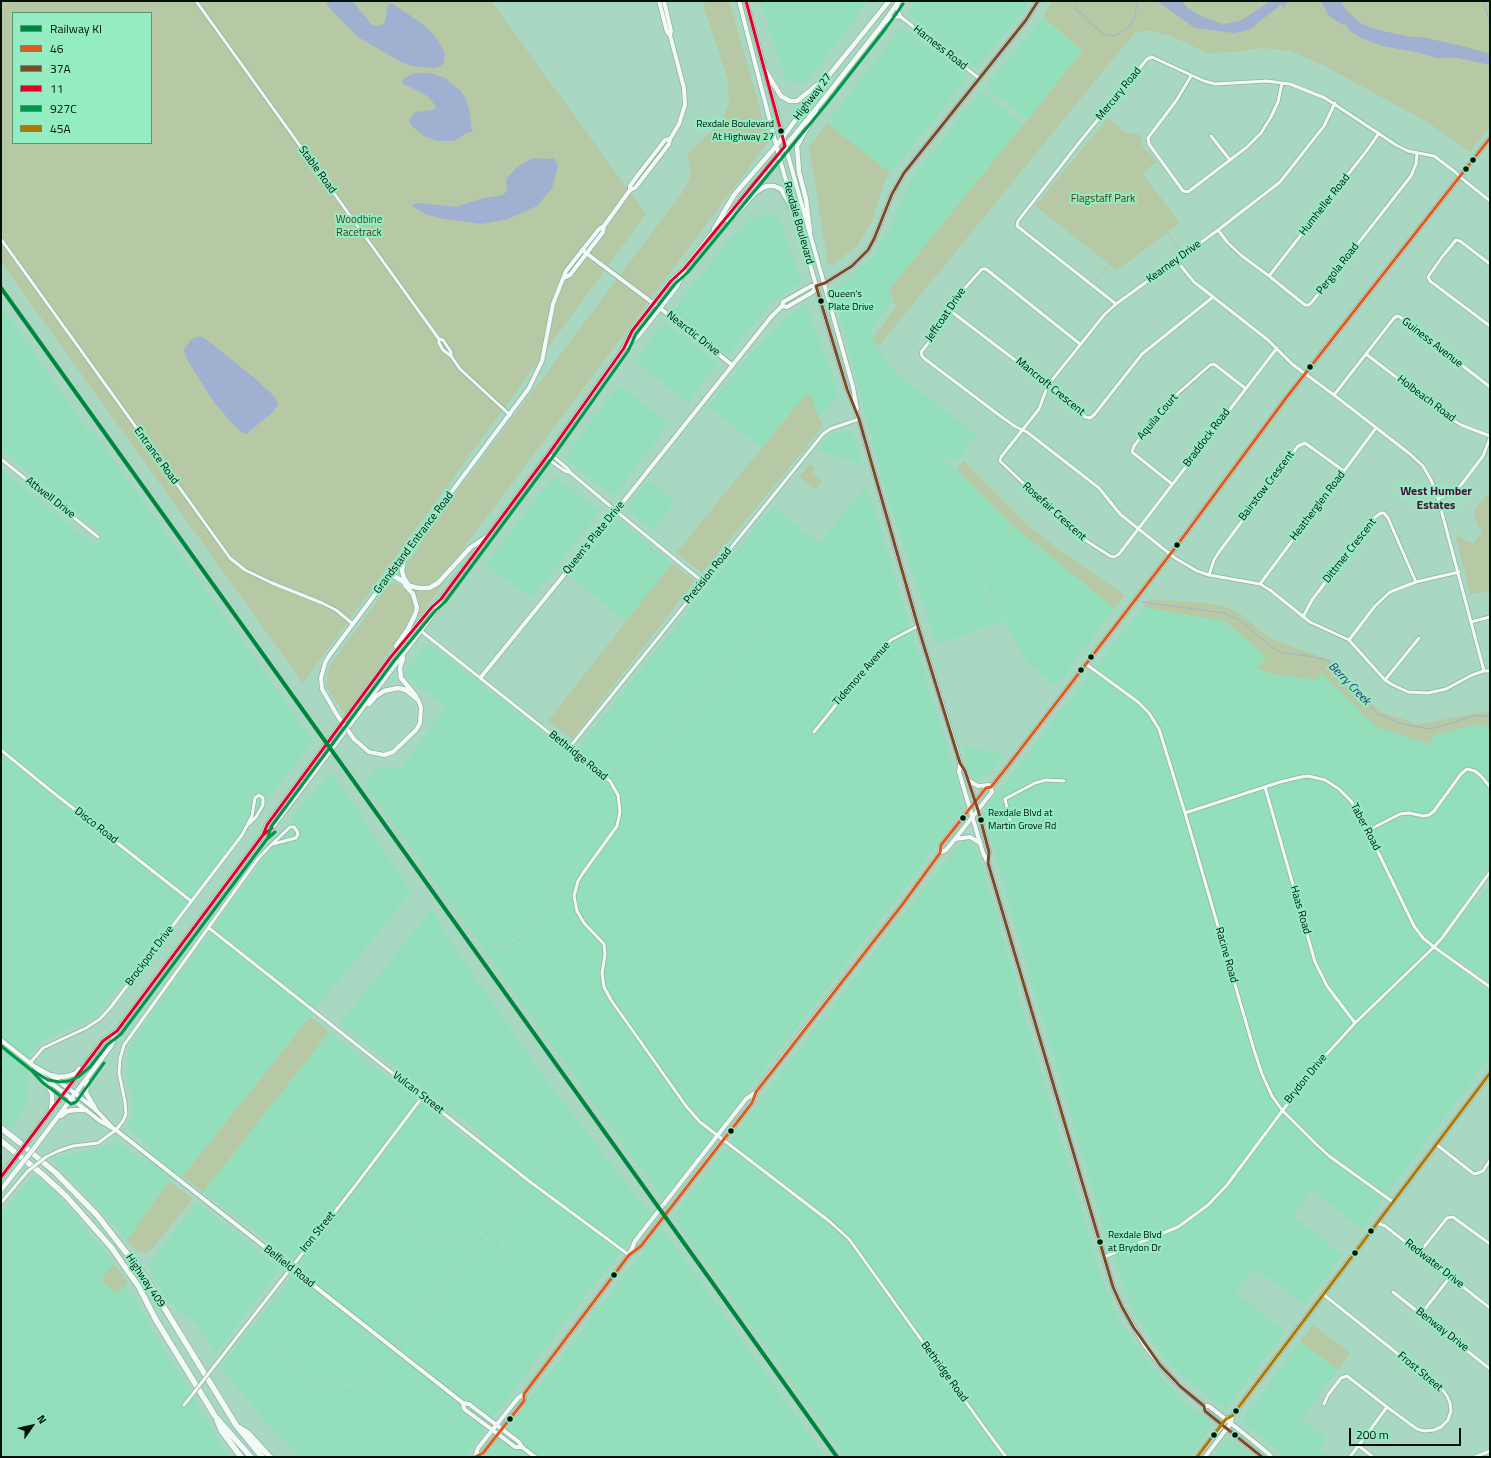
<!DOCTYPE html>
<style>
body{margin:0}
#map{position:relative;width:1491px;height:1458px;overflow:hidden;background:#a8d8c1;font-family:"Titillium Web",sans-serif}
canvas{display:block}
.frame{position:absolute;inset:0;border:2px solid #001107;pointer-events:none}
.legend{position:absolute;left:12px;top:12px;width:140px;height:132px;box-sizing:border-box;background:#94ecc2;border:1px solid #599477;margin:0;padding:5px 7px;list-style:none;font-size:12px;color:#001107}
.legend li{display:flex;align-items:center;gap:8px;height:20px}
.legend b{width:20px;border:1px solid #599477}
.north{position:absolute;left:12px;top:1406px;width:40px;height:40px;-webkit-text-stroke:3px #94ecc2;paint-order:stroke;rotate:56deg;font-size:11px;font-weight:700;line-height:16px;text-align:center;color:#001107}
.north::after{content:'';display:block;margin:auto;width:14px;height:18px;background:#001107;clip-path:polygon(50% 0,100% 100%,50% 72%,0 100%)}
.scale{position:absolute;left:1349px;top:1428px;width:112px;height:18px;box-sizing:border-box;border:2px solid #001107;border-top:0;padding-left:5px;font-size:12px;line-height:14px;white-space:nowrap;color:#001107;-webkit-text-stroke:3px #94ecc2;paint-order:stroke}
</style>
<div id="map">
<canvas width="1491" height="1458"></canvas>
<div class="frame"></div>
<ul class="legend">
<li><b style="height:5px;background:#00853f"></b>Railway KI</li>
<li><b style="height:5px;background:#da5d1f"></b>46</li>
<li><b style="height:5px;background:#7a4b2a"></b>37A</li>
<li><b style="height:5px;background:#e4002b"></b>11</li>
<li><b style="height:5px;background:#00974a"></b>927C</li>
<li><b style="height:5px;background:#ad7902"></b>45A</li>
</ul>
<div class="north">N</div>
<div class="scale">200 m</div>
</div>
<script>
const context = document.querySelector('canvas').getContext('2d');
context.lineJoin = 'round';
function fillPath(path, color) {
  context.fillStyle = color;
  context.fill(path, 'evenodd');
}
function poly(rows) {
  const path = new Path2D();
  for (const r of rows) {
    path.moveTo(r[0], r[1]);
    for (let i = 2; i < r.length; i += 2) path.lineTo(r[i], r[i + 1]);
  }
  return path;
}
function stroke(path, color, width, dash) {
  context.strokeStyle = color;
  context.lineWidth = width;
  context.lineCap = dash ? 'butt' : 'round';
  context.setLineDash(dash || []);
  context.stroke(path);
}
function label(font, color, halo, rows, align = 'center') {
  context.font = font + ' "Titillium Web",sans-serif';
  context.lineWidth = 4;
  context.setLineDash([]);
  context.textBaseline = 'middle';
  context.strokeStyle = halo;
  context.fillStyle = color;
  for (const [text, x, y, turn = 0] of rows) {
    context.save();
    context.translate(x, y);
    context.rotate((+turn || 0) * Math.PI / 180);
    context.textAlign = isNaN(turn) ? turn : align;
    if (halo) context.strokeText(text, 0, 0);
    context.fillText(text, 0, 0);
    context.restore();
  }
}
const built = poly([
 [760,1,869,1,805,83,787,81],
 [917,1,1029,1,1025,9,976,68,908,13],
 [1043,17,1083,51,1028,119,986,87],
 [902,27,968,78,890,173,827,123],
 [981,91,1023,125,888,291,894,297,892,301,871,328,878,351,897,374,976,434,958,461,946,457,939,460,957,470,1016,528,1114,608,1056,686,1027,662,971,559,986,592,1003,620,937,645,881,477,834,290,874,255,891,227,908,183],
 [769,213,779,218,802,281,772,302,728,355,673,311,727,242,752,219],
 [805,303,839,395,819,417,810,395,805,395,762,447,708,406,749,356,783,320],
 [1,305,85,427,100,441,313,741,127,979,94,1018,42,1040,31,1052,26,1101,12,1131,1,1123,1,469,95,546,104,536,35,477,1,450],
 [664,322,718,363,688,402,635,361],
 [619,385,669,423,614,496,564,458],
 [852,430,862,464,817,450,831,434],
 [555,476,600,511,532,598,485,564],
 [649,480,675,501,652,531,626,508],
 [867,485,957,779,963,809,909,883,663,1200,365,784,376,767,402,767,446,707,404,674,428,643,571,754,581,744,773,506,819,543],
 [619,519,672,563,626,622,571,576,616,520],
 [1143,607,1224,621,1267,657,1257,669,1321,672,1375,726,1429,744,1434,735,1480,724,1490,728,1490,866,1467,896,1476,902,1490,883,1490,982,1460,960,1456,966,1490,992,1490,1057,1361,1229,1313,1190,1293,1216,1343,1255,1305,1305,1255,1268,1235,1291,1285,1332,1226,1409,1181,1375,1162,1355,1135,1314,1109,1246,996,859,989,832,991,830,990,831,983,810],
 [962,745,1004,755,987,776,974,780,971,778],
 [331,772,351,800,411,892,318,1006,183,1176,169,1181,127,1240,65,1172,51,1159,110,1145,116,1140,141,1159,151,1148,127,1127,132,1117,134,1107,126,1073,128,1048,169,989,299,810],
 [965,840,974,843,983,866,985,874,985,880,999,919,1000,929,1008,957,1016,976,1018,993,1024,1013,1100,1273,1120,1322,1149,1363,1183,1401,1210,1421,1212,1426,1189,1457,845,1457,673,1217,723,1150,728,1149,733,1136,921,891,960,843],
 [432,909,451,942,543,1076,651,1215,578,1305,495,1415,483,1434,465,1457,300,1457,282,1440,220,1367,301,1266,203,1192,329,1032,476,1145,483,1135,339,1024],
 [33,1174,53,1189,108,1255,229,1457,1,1457,1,1215],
 [197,1202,280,1269,213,1357,212,1347,197,1325,169,1302,147,1266],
 [661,1227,825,1457,486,1457,512,1422],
 [1300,1341,1338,1370,1301,1419,1326,1438,1319,1448,1330,1457,1285,1457,1242,1421],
 [1229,1438,1254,1457,1213,1457]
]);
const green = poly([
 [1,1,491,1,646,214,303,683,1,262],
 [13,13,151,13,151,143,13,143],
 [702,1,729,1,769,141,454,561,435,581,428,585,419,585,412,583,407,578,405,573,407,562,418,549,422,538,682,193,688,183,691,173,687,154,722,120,729,103,728,80],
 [1051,1,1490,1,1490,127,1470,152,1427,122,1323,65,1290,51,1262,48,1237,52,1207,53,1171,36,1150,30,1136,32,1118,53,878,347,873,337,897,306,892,301,894,297,888,291,1083,51,1043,17],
 [1108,118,1126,133,1140,135,1141,144,1145,149,1151,154,1157,162,1144,171,1143,174,1180,223,1168,232,1180,249,1179,250,1167,233,1117,270,1110,265,1097,281,1096,281,1109,264,1035,206],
 [827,123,890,173,884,182,872,221,857,246,832,265,828,265,809,147],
 [805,395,810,395,823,427,702,573,676,553],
 [963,460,1031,528,1061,551,1125,595,1114,608,1016,528,957,470],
 [810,464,815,468,812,472,822,481,815,490,799,477],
 [1490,491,1490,591,1470,594,1456,538,1458,535,1468,542,1473,543,1481,534,1481,527,1478,528,1473,512],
 [672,563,695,581,572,739,548,721],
 [445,582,416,619,419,607,419,600,416,593,413,590,431,590],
 [393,583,396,583,405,589,413,598,415,611,408,624,345,715,327,688,327,676,331,664,389,585],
 [1149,599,1205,603,1224,606,1241,614,1269,638,1333,661,1351,683,1381,712,1418,724,1490,711,1490,728,1479,724,1434,735,1429,744,1375,726,1321,672,1318,680,1273,674,1256,668,1267,657,1224,621,1143,607],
 [310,1017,329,1032,203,1192,183,1176],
 [169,1181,193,1199,153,1248,146,1253,135,1250,127,1240],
 [112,1266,116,1266,128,1282,117,1294,101,1280],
 [1313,1325,1350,1353,1338,1370,1300,1341]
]);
const water = poly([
 [327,1,352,1,372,25,378,26,384,24,385,21,388,4,393,4,421,23,434,35,445,53,444,63,439,67,432,68,412,66,401,62,358,37,327,5],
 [1157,1,1182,2,1188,8,1205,18,1223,24,1240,21,1270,1,1289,1,1283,8,1282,3,1258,17,1255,26,1245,31,1233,33,1195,28],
 [1321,1,1340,1,1348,12,1362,24,1378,30,1411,37,1422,37,1462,46,1490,54,1490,65,1457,58,1437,58,1416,52,1382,46,1361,38,1349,30,1346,25,1324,6],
 [414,73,431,73,445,78,461,91,466,99,470,113,471,127,473,131,472,132,468,132,454,141,437,141,424,136,413,127,409,122,412,115,415,112,432,110,436,107,429,97,402,83,403,79],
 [534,158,546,159,554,158,558,166,552,188,537,206,508,219,482,224,444,219,425,214,412,206,413,204,420,203,456,207,480,199,503,195,507,191,506,182,506,179,517,167],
 [200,336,206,339,252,376,273,395,277,402,278,405,272,413,246,434,241,432,233,424,213,401,189,363,184,351,185,348,192,339]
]);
const stream = poly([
 [1075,1,1076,8,1078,12,1082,13,1091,24,1104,34,1115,36,1130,26,1134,18,1138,1],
 [1484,3,1490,24],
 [1142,602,1224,613,1241,621,1274,649,1282,653,1309,656,1327,660,1333,665,1378,714,1400,723,1429,729,1453,723,1472,716,1490,716]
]);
const river = poly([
 [1325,1,1331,13,1343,21],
 [1248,26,1280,1]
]);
const street = poly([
 [196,1,410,299,439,339,443,340,451,352,451,356],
 [898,4,897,9,901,17,980,79],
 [886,22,893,17,901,17],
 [1191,76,1176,101,1148,138,1149,144,1183,191,1188,192,1247,147,1261,133,1271,117,1278,102,1282,83],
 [1211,136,1230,160],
 [1218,230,1228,243,1242,256,1269,276,1305,305,1309,305,1312,302,1411,176,1416,164,1417,154],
 [1,239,230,558,245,570,272,583,322,603,336,610,353,624],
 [1176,260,1194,282,1268,340,1292,364,1334,395,1410,454,1423,466,1431,480,1438,498,1484,671],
 [1490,264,1460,241,1456,240,1442,257,1428,277,1430,281,1490,326],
 [1269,276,1368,149,1379,133],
 [1116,304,1017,226,1018,221,1078,144,1147,59,1152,57,1204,81,1215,84,1267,81,1282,83,1290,84,1325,98,1396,145,1408,151,1434,156,1454,171,1465,181,1490,201],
 [948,309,1048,385,1080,411,1085,417,1090,418,1094,415,1142,354,1213,297],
 [439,339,439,343,443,350,451,356,460,369,510,415],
 [1080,344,986,269,982,269,954,300,948,309,940,329,921,352,922,356,925,359,999,415,1016,427,1027,432,1099,488,1120,514,1175,558,1197,571,1209,575,1260,584,1270,590,1310,622,1349,640,1385,680,1393,685,1408,692,1428,693,1446,689,1472,675,1484,671,1490,671],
 [1277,348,1119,554,1114,557,1110,556,1079,536,1000,461,1001,457,1039,409,1048,385,1104,315,1116,304,1218,230,1280,182,1324,126,1335,103],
 [1366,354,1448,417,1461,425,1490,436],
 [1334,395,1394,318,1397,316,1400,317,1490,387],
 [548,455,555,458,567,468,571,473,616,511,703,582],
 [548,455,552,462,565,471,571,473],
 [1,459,98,537],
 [1172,484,1132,452,1134,446,1167,403,1210,365,1214,364,1245,388],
 [1438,498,1451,494,1461,485,1483,456,1490,438],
 [1209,575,1214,560,1219,552,1298,446,1305,443,1344,471],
 [1260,584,1376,428],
 [1303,617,1312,600,1374,518,1381,513,1384,513,1388,518,1416,582],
 [1471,622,1490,617],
 [421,631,610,781,618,795,620,812,617,826,583,873,578,881,574,896,577,911,584,923,604,944,605,955,602,973,604,987,611,1000,686,1106,700,1122,829,1221,849,1239,983,1426,1006,1457],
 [1349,640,1375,606,1390,592,1416,582,1459,572],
 [1086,664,1138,702,1149,713,1159,729,1185,813,1254,1050,1262,1074,1272,1096,1282,1110,1316,1144,1329,1156,1393,1202],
 [1385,680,1419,638],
 [814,732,878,653,891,640,918,626],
 [569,748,823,434,830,429,859,419],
 [1,750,50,790,191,901],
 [1265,787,1315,962,1327,986,1355,1023],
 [1185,813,1280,782,1301,777,1308,776,1325,780,1339,789,1351,801,1360,815,1414,926,1423,938,1434,947,1490,987],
 [1005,830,1010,820,1005,799,1035,783,1046,780,1064,781],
 [1367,831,1400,814,1409,813,1423,816,1429,815,1434,811,1461,774,1467,769,1475,771,1481,776,1490,787],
 [209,928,529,1181,629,1255],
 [30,1063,43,1048,86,1028,100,1019,110,1008,242,835,252,816,255,798,259,795,263,798,263,805,256,817,249,824],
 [1437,1145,1474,1174,1478,1173,1483,1171,1490,1160],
 [46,1157,58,1151,73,1146,98,1143,116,1130,123,1121,126,1114,125,1102,119,1073,120,1059,124,1045,257,860,269,847,290,827,294,827,297,831,298,834,296,838,273,844],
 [1,1203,28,1171],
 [1377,1223,1385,1226,1490,1308],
 [1420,1252,1447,1218,1453,1217,1490,1244],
 [1104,1257,1178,1227,1208,1205,1227,1185,1315,1067,1355,1023,1434,947,1442,938,1490,872],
 [1393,1292,1490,1369],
 [1324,1295,1442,1389,1447,1396,1450,1403,1451,1411,1448,1420,1441,1427,1434,1430,1424,1431,1417,1429,1387,1407,1350,1457],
 [1421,1314,1450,1277],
 [216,1364,355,1186,423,1096],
 [1324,1404,1328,1395,1341,1378,1347,1376,1387,1407],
 [184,1405,192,1395],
 [1359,1446,1373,1457],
 [1475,1457,1490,1451]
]);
const secondary = poly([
 [659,1,667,32,670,35],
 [739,1,780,160,819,296,847,389,859,419,919,630,957,752,960,763,965,771,978,810,989,852,988,863],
 [746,1,787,152,853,387,857,409],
 [630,190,635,188,669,144,670,139,679,124,685,105,684,88,670,35,671,31,664,1],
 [582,250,681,324,732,365],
 [564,278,570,275,603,232,604,226,630,190,630,186,638,175,665,140,670,139],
 [782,306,787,307,813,292,816,286],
 [481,677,616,511,771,317,782,306,783,302,811,286,816,286,825,283,852,266,868,250,874,239,892,194,904,173,1026,20,1038,1],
 [337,715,322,689,321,678,325,663,329,656,529,388,542,361,553,304,566,271,599,229,604,226],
 [354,739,369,752,384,755,393,752,416,730,420,723,421,707,418,700],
 [960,764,959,772,983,853,988,863,1104,1257,1113,1287,1122,1307,1145,1346,1160,1365,1176,1382,1204,1406,1209,1406,1252,1440,1270,1455,1271,1457],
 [968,780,978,786,989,785],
 [955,839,970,837,980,843],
 [940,853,941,845,966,813,986,788,991,787,1007,767,1175,548,1286,398,1490,138],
 [1,1040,34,1066,45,1078,100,1121,116,1130,463,1403,469,1404,519,1442,522,1447,535,1457],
 [36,1067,50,1075,76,1094,96,1110,112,1127],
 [630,1254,641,1246,720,1144,752,1103,756,1092],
 [463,1403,464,1409,502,1437,515,1447,522,1447],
 [1204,1406,1205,1411,1262,1457],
 [476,1456,483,1453,506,1424,524,1401,524,1394],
 [475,1457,478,1448,518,1398,524,1394,629,1255,635,1241,746,1099,756,1092,775,1067,902,905,940,853,946,850,955,839,992,792,991,787],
 [1197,1457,1228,1418],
 [1205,1457,1231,1423,1232,1416,1490,1073]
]);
const primary = poly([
 [765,70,781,96,790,101,797,101,822,81],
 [727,220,735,215,755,193,764,187,768,186,774,186,781,189,796,215],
 [714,229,734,195,777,145,826,79,889,1],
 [810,232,806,199,799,172,797,146,816,112],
 [625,347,638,336,677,286,684,271],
 [404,557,402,571,404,578,407,583],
 [391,574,410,586,419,588,429,588,438,583,470,548,486,537],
 [396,646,408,629,415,615,417,608,413,594,405,585],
 [403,658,400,668,401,678,416,696],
 [369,704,375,697,384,691,398,688,406,690,418,700],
 [263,835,267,825,390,658,432,607,441,599,548,455,624,348,632,331,671,281,684,269,711,235,758,180,824,99,882,25,899,1],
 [50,1075,59,1077,68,1076,76,1073,79,1069],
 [45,1078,52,1094,52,1100,51,1111],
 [87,1081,86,1093,96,1110],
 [61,1116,68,1111,75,1110,86,1110],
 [28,1141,103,1041,117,1031,263,835,271,829,309,779,437,609,440,600],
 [35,1147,111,1046,116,1032],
 [1,1177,12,1162],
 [1,1190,19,1167]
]);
const highway = poly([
 [1,1128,19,1142,56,1173,97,1215,146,1278,236,1425,262,1457],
 [1,1141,42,1174,66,1196,111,1247,139,1287,156,1320,215,1416,251,1457],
 [217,1420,221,1430,241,1457],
 [240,1428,248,1433,270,1457]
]);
const rail = poly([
 [1,285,75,382,842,1457],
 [338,769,359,808,395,859],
 [473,936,489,944,498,945,515,943,526,935,631,786,728,663,758,630],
 [295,1140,308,1148,425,1240,434,1245,452,1248,466,1246,475,1242,483,1237],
 [476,1234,500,1201,523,1183],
 [497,1260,498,1240,504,1217],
 [767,1306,776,1334,779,1358,784,1369],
 [284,1354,319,1382,334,1390,342,1392,355,1391,368,1385,376,1378,564,1133,568,1117,568,1107,564,1092,551,1070],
 [336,1376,346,1378,357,1378,367,1377,380,1369]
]);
const streetBridge = poly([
 [28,1171,46,1157],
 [192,1395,216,1364]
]);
const secondaryBridge = poly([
 [337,715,354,739]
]);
const primaryBridge = poly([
 [12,1162,28,1141],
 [19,1167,35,1147]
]);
const bus1 = poly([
 [475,1457,483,1453,524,1401,524,1394,629,1255,641,1246,752,1103,756,1092,902,905,940,853,941,845,986,788,991,787,1007,767,1175,548,1286,398,1490,138]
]);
const bus2 = poly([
 [1038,1,1026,20,904,173,892,194,874,239,868,250,852,266,825,283,816,286,847,389,859,419,919,630,960,763,965,771,978,810,989,852,988,863,1113,1287,1122,1307,1134,1328,1160,1365,1180,1386,1204,1406,1205,1411,1262,1457]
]);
const bus3 = poly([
 [263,835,267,825,390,658,432,607,441,599,548,455,624,348,632,331,671,281,684,269,785,146,746,1],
 [1,1177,103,1041,117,1031,263,835,272,828]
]);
const bus4 = poly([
 [268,837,271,827,394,661,436,610,445,602,552,458,628,351,636,334,675,284,688,272,828,102,886,28,903,4],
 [1,1046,31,1070,42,1082,71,1104,76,1102,104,1063],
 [32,1070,48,1080,60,1082,69,1081,78,1077,90,1067,107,1045,121,1034,267,839,275,832]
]);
const bus5 = poly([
 [1197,1457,1226,1419,1232,1416,1490,1073]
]);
const rail1 = poly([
 [1,288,837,1457]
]);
const markers = [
 [781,131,3.5,"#001107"],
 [1473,160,3.5,"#001107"],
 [1466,169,3.5,"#001107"],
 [821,301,3.5,"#001107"],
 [1310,367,3.5,"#001107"],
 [1177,545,3.5,"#001107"],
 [1091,657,3.5,"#001107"],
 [1081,670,3.5,"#001107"],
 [963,818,3.5,"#001107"],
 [981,820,3.5,"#001107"],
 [731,1131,3.5,"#001107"],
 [1371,1231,3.5,"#001107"],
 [1100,1242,3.5,"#001107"],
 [1355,1253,3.5,"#001107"],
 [614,1275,3.5,"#001107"],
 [1236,1411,3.5,"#001107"],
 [510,1419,3.5,"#001107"],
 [1214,1435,3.5,"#001107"],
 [1235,1435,3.5,"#001107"]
];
const busNames = [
 ["Rexdale Boulevard",774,125,"right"],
 ["At Highway 27",774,138,"right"],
 ["Queen's",828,295],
 ["Plate Drive",828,308],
 ["Rexdale Blvd at",988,814],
 ["Martin Grove Rd",988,827],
 ["Rexdale Blvd",1108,1236],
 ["at Brydon Dr",1108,1249]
];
const streetNames = [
 ["Harness Road",940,48,38],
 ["Mercury Road",1119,94,-51],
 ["Highway 27",813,97,-53],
 ["Stable Road",317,170,54],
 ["Humheller Road",1325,205,-52],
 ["Rexdale Boulevard",798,223,74],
 ["Kearney Drive",1174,262,-36],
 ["Pergola Road",1338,269,-52],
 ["Jeffcoat Drive",946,315,-56],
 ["Nearctic Drive",693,334,38],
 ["Guiness Avenue",1432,343,38],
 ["Mancroft Crescent",1050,387,39],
 ["Holbeach Road",1426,399,37],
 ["Aquila Court",1158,417,-50],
 ["Braddock Road",1207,438,-53],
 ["Entrance Road",156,456,54],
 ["Bairstow Crescent",1267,486,-53],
 ["Attwell Drive",50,498,38],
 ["Heatherglen Road",1318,506,-53],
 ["Rosefair Crescent",1054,512,42],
 ["Queen's Plate Drive",594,538,-51],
 ["Grandstand Entrance Road",414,543,-53],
 ["Dittmer Crescent",1350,551,-52],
 ["Precision Road",708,576,-51],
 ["Tidemore Avenue",862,674,-49],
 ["Bethridge Road",578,756,39],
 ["Disco Road",96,826,38],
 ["Taber Road",1365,827,62],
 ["Haas Road",1300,910,74],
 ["Racine Road",1226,955,74],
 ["Brockport Drive",150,956,-53],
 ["Brydon Drive",1306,1079,-51],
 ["Vulcan Street",418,1093,38],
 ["Iron Street",318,1232,-51],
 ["Redwater Drive",1434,1264,38],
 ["Belfield Road",289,1267,38],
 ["Highway 409",145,1281,56],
 ["Benway Drive",1442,1330,38],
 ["Bethridge Road",944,1372,54],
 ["Frost Street",1420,1372,40]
];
const parkNames = [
 ["Flagstaff Park",1103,199],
 ["Woodbine",359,220],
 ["Racetrack",359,233]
];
const neighbourhoodNames = [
 ["West Humber",1436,492],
 ["Estates",1436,506]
];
const waterNames = [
 ["Berry Creek",1349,684,46]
];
fillPath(built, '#93dfbb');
fillPath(green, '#b6c9a4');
fillPath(water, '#a0b0d1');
stroke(stream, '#a0b0d1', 1);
stroke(river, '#a0b0d1', 7);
stroke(street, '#8cb2a0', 4.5);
stroke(secondary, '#8cb2a0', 5.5);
stroke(primary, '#8cb2a0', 6);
stroke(highway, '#8cb2a0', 7);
stroke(street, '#f2f9f6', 3);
stroke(secondary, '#f2f9f6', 4);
stroke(primary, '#f2f9f6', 4.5);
stroke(highway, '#f2f9f6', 5.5);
stroke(rail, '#b2beb8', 1, [2, 4]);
stroke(streetBridge, '#8cb2a0', 4.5, []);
stroke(secondaryBridge, '#8cb2a0', 5.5, []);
stroke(primaryBridge, '#8cb2a0', 6, []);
stroke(streetBridge, '#f2f9f6', 3);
stroke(secondaryBridge, '#f2f9f6', 4);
stroke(primaryBridge, '#f2f9f6', 4.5);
stroke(bus1, '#da5d1f', 3);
stroke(bus2, '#7a4b2a', 3);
stroke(bus3, '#e4002b', 3);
stroke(bus4, '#00974a', 3);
stroke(bus5, '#ad7902', 3);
stroke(rail1, '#00853f', 4);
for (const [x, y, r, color] of markers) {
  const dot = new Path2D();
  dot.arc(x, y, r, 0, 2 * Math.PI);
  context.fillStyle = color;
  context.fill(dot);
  stroke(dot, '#94ecc2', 1.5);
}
label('10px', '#001107', '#94ecc2', busNames, 'left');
label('11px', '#001107', '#94ecc2', streetNames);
label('11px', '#453f0e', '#94ecc2', parkNames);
label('bold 12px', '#480e37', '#94ecc2', neighbourhoodNames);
label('italic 12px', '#332e71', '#94ecc2', waterNames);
</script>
